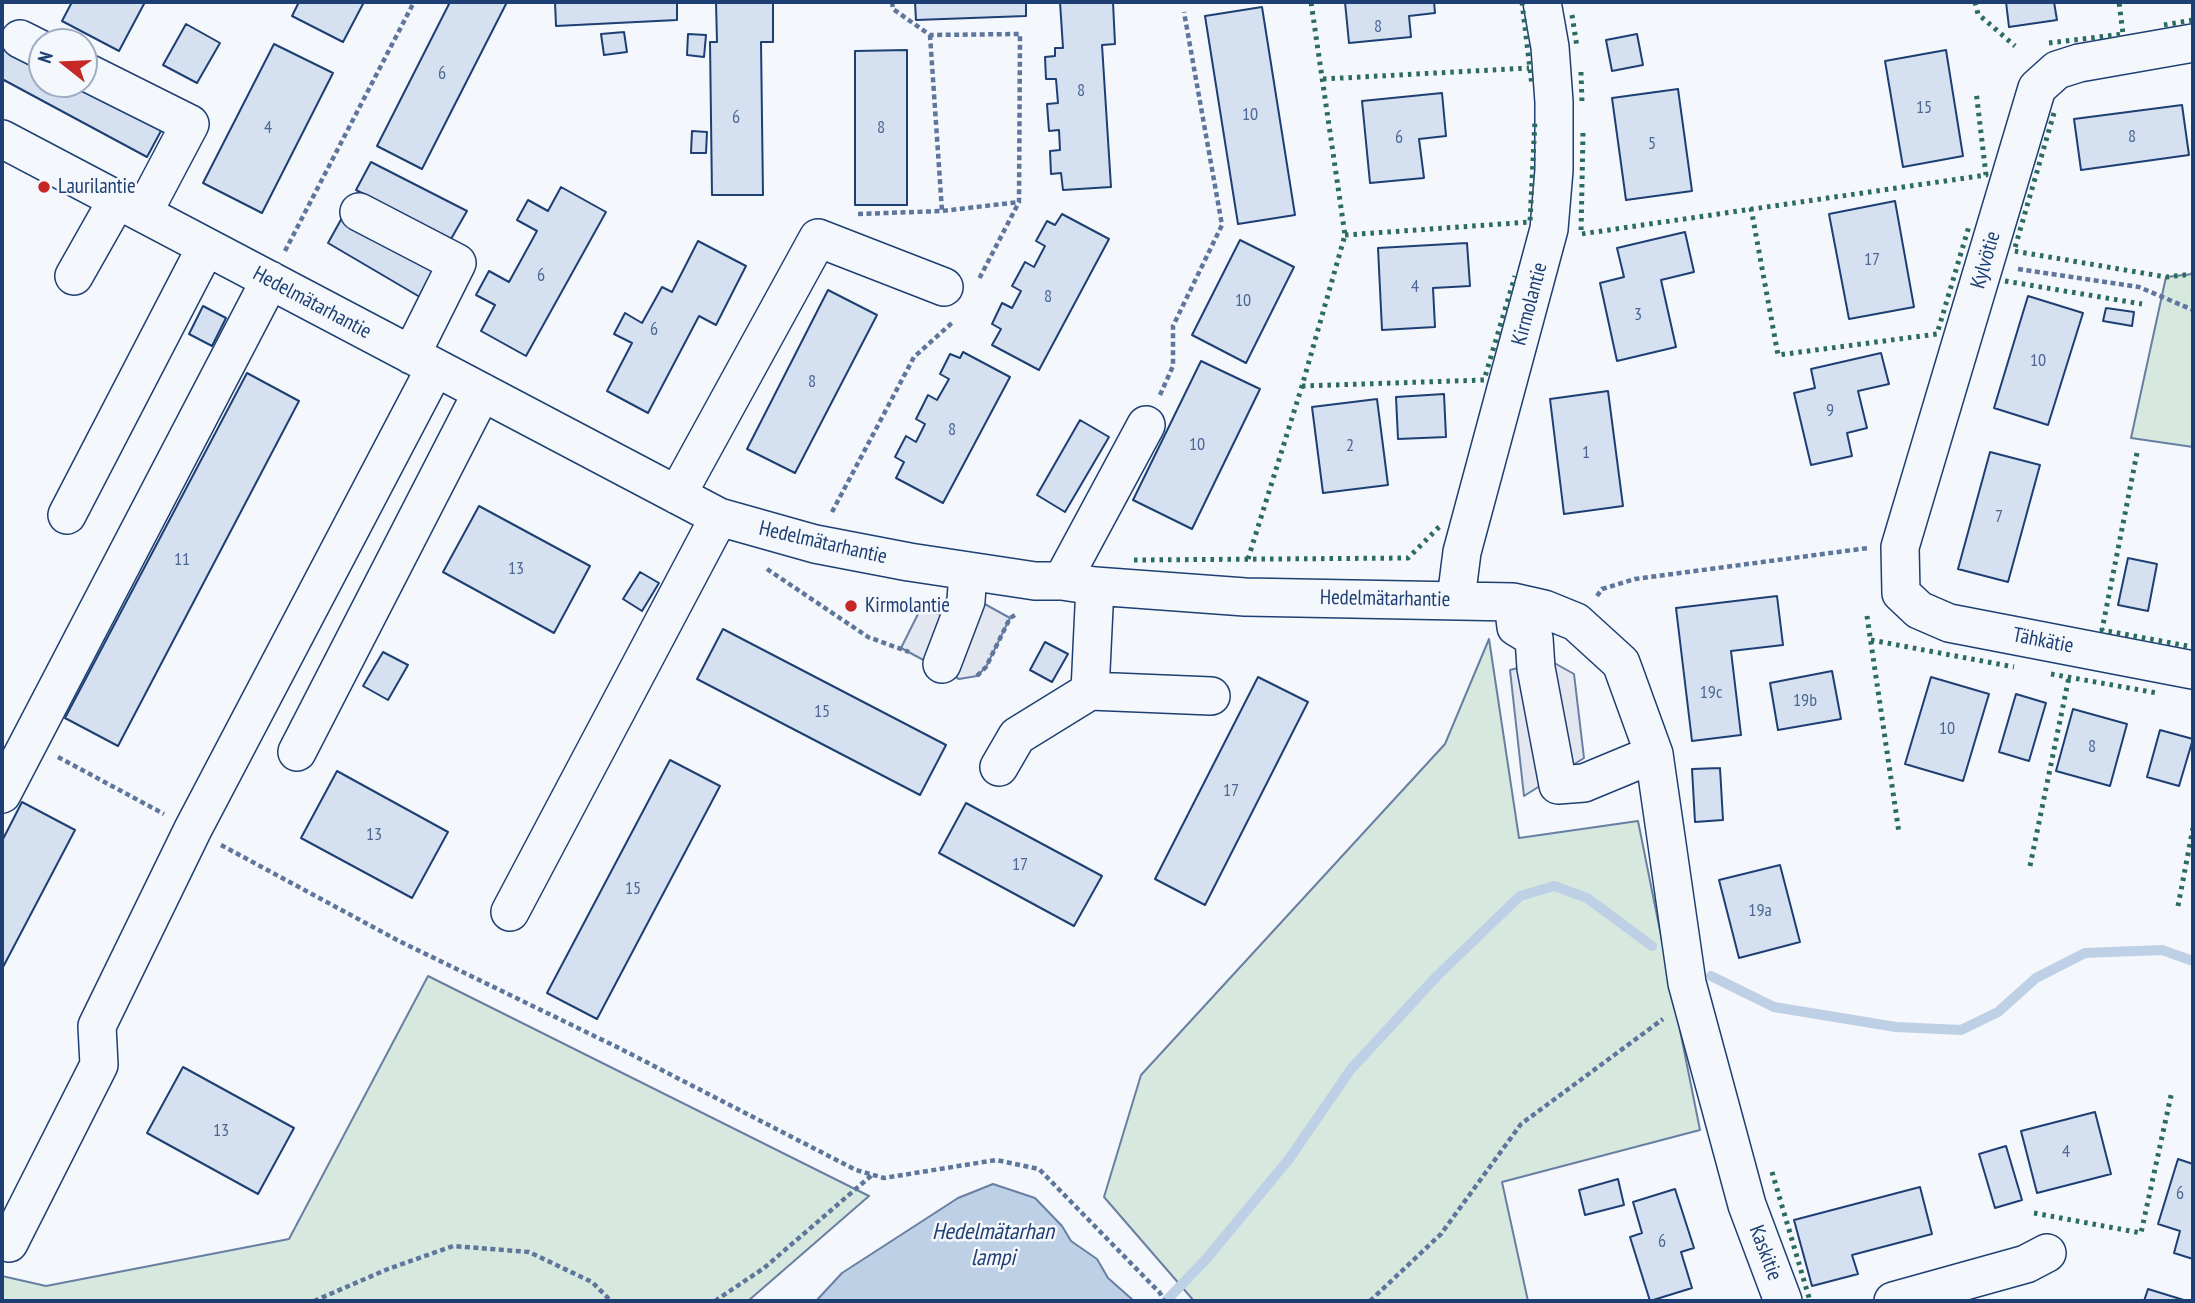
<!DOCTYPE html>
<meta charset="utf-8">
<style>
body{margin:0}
#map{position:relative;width:2195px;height:1303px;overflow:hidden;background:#f4f7fb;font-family:"PT Sans Narrow",sans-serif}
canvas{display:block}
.frame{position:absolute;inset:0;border:4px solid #1d3f73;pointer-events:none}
.north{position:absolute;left:28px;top:28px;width:70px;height:70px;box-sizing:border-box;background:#f4f7fb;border:2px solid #9eadc5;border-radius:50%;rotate:288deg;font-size:19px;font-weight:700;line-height:28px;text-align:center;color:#1d3f73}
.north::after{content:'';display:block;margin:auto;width:24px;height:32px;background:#c62828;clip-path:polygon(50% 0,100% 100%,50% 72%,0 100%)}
</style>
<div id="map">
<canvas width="2195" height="1303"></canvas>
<div class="frame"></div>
<div class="north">N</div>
</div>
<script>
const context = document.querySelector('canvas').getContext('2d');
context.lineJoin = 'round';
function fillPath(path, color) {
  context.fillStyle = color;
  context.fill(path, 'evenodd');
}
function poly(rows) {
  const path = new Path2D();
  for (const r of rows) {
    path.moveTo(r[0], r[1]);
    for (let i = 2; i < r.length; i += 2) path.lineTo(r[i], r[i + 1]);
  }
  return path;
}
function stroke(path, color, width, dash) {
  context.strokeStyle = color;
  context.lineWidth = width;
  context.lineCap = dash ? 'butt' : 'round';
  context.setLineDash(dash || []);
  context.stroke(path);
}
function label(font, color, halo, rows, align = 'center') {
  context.font = font + ' "PT Sans Narrow",sans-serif';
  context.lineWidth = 5;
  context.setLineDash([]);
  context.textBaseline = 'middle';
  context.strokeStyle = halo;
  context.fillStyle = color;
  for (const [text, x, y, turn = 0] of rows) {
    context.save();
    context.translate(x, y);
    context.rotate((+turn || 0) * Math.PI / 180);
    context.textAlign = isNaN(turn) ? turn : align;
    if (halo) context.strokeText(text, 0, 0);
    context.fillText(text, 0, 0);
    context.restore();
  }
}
const green = poly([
 [2193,274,2193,447,2131,438,2166,277,2193,274],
 [1489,639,1519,838,1638,821,1700,1130,1502,1182,1528,1301,1194,1301,1104,1197,1141,1075,1445,744,1489,639],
 [428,976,869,1196,748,1301,2,1301,2,1276,46,1286,289,1239,428,976]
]);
const parking = poly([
 [981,602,1010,618,986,667,977,676,959,679,901,648,922,606,945,617,981,602],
 [1549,660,1574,674,1584,758,1524,796,1510,670,1549,660]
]);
const water = poly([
 [993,1184,1035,1198,1062,1226,1071,1241,1097,1259,1108,1278,1134,1301,816,1301,842,1273,958,1198,993,1184]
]);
const stream = poly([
 [1711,976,1774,1007,1896,1027,1961,1030,1998,1012,2036,978,2085,953,2162,950,2193,961],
 [1166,1301,1207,1258,1289,1159,1351,1069,1437,976,1520,896,1554,886,1587,898,1652,946]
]);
const building = poly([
 [72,2,145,2,119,51,62,21,72,2],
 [299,2,364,2,343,42,292,16,299,2],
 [450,2,507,2,422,169,377,146,450,2],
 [555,2,677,2,677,20,556,26,555,2],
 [716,2,773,2,773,42,761,42,763,195,712,195,710,42,717,42,716,2],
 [915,2,1026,2,1026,16,916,20,915,2],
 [1060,2,1113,2,1115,44,1102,45,1111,187,1063,190,1061,173,1051,174,1050,151,1060,150,1059,130,1049,131,1047,104,1058,103,1056,79,1046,79,1045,57,1055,56,1055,48,1063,48,1060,2],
 [1345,2,1434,2,1435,13,1409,16,1411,37,1349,43,1345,2],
 [2006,2,2054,2,2057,20,2009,27,2006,2],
 [1262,7,1295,215,1238,224,1205,16,1262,7],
 [186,24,220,43,197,83,163,65,186,24],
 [624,32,627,52,604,55,601,34,624,32],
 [688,34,706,35,704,57,687,55,688,34],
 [1637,34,1643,65,1612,71,1606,40,1637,34],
 [274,44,333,73,262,213,203,183,274,44],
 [4,45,42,65,42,84,77,84,162,129,147,157,2,79,2,49,4,45],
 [907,50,907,205,855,205,855,51,907,50],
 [1946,50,1963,156,1903,167,1885,61,1946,50],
 [1678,89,1692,191,1626,200,1612,98,1678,89],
 [1442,93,1446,136,1419,139,1424,178,1370,183,1362,101,1442,93],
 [2182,105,2189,155,2081,170,2074,119,2182,105],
 [692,131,707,132,706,153,691,153,692,131],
 [371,162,467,211,451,239,356,190,371,162],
 [561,187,606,212,526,356,481,331,495,305,476,295,489,271,509,282,537,231,517,220,528,200,548,211,561,187],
 [1895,201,1914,307,1849,319,1829,214,1895,201],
 [348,207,445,264,425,300,328,243,348,207],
 [1062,214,1109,239,1039,370,992,345,1001,329,992,324,1002,303,1012,308,1021,291,1012,286,1025,262,1034,267,1045,246,1036,241,1047,221,1055,225,1062,214],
 [1685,232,1694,272,1661,280,1676,347,1617,361,1600,283,1624,277,1617,248,1685,232],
 [1240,240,1294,267,1246,363,1192,335,1240,240],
 [698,241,746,266,716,325,699,316,648,413,607,391,632,343,614,334,625,313,642,323,662,287,672,292,698,241],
 [1467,243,1470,286,1433,288,1435,327,1382,330,1378,248,1467,243],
 [828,290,877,315,795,473,747,449,828,290],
 [2028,296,2083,313,2048,425,1994,408,2028,296],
 [203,306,226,318,212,346,189,334,203,306],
 [2106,308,2134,312,2132,326,2103,321,2106,308],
 [963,352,1010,377,943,503,896,478,904,462,895,457,906,436,916,442,925,424,916,419,928,395,937,400,949,379,940,374,950,354,960,358,963,352],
 [1881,353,1889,384,1858,391,1867,428,1847,433,1852,456,1811,465,1794,393,1815,388,1811,369,1881,353],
 [1201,361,1260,389,1192,529,1133,500,1201,361],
 [247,373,299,401,118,746,65,718,247,373],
 [1608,391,1623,506,1564,514,1550,399,1608,391],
 [1444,394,1446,437,1398,439,1396,397,1444,394],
 [1377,399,1388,485,1323,493,1312,407,1377,399],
 [1080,420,1109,437,1065,512,1037,495,1080,420],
 [1990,452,2040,465,2008,582,1958,569,1990,452],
 [479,506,590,566,554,633,443,572,479,506],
 [2128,558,2157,564,2148,611,2118,605,2128,558],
 [640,572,659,583,642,611,623,599,640,572],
 [1777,596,1783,645,1731,651,1741,735,1692,741,1676,608,1777,596],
 [723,629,946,745,920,795,697,679,723,629],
 [1045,642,1068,654,1052,682,1030,670,1045,642],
 [383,652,408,665,388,700,363,686,383,652],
 [1832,671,1841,719,1778,730,1770,683,1832,671],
 [1258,677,1308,702,1205,905,1155,879,1258,677],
 [1931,677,1989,694,1963,781,1905,764,1931,677],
 [2016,694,2046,703,2029,761,1999,752,2016,694],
 [2073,709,2127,724,2110,786,2056,771,2073,709],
 [2160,730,2193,739,2179,786,2147,777,2160,730],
 [670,760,720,786,597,1019,547,993,670,760],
 [1720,768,1723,820,1695,822,1692,769,1720,768],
 [337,771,448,832,412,898,301,838,337,771],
 [22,802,75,830,2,969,2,841,22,802],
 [966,803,1102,876,1074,926,939,853,966,803],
 [1780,865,1800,942,1739,958,1719,880,1780,865],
 [183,1067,294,1128,258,1194,147,1133,183,1067],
 [2095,1112,2111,1174,2037,1193,2021,1131,2095,1112],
 [2006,1146,2022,1200,1995,1208,1979,1154,2006,1146],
 [2178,1159,2193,1164,2193,1259,2174,1253,2180,1231,2158,1224,2178,1159],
 [1618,1179,1624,1205,1585,1215,1579,1190,1618,1179],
 [1920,1187,1932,1234,1852,1255,1858,1274,1812,1286,1794,1220,1920,1187],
 [1675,1189,1694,1248,1681,1252,1692,1288,1650,1301,1630,1237,1642,1233,1633,1202,1675,1189],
 [2148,1289,2187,1301,2144,1301,2148,1289]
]);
const path = poly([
 [892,2,893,9,930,35,1020,34,1019,202,978,281],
 [930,35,942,211],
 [858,214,942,211,1019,202],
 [285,251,414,2],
 [2018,269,2139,287,2193,310],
 [1160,395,1173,366,1173,326,1222,225,1184,12],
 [832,512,914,357,954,321],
 [767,569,868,637,909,652],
 [1597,596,1602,589,1635,579,1868,548],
 [977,676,986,667,1010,618,1017,614],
 [58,757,164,814],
 [221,845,399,941,619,1048,856,1170,884,1178,996,1160,1039,1169,1160,1293,1164,1301],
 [314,1301,388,1269,453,1246,529,1252,592,1282,611,1301],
 [715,1301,764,1268,872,1175],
 [1370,1301,1441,1234,1521,1124,1663,1019]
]);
const minor = poly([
 [20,39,42,50],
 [2193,43,2079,63,2057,70,2037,88,1900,547,1901,593,1919,610,1949,623,2193,670],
 [84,71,190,124,143,213],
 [2,139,719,517,815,544,909,562,1035,581,1062,581,1095,586,1245,597,1513,602,1544,609,1576,622,1621,663,1654,754,1687,983,1747,1205,1783,1301],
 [359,212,457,263,411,355],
 [74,276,117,200],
 [677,495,818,238,944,287],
 [67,515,206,247],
 [1062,581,1146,425],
 [1456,599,1462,552,1549,229,1554,170,1554,102,1550,47,1542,2],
 [1513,602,1516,627,1534,638,1536,668,1558,785,1584,783,1654,754],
 [942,664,966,601,968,571],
 [1090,691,1095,586],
 [297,752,482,392],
 [999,767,1017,736,1090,691,1211,696],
 [2,794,270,280],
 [510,912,719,517],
 [9,1243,99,1065,97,1026,193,829,435,368],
 [1893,1301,2026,1264,2047,1253]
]);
const hedge = poly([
 [1522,2,1532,86],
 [1975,2,1978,14,2015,46],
 [1572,15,1577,47],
 [2164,25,2193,20],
 [2049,43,2123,34,2119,2],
 [1581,72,1582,103],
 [1323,79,1529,68],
 [2054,113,2014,251,2166,277,2193,274],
 [1583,133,1581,234,1986,175,1976,91],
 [1751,208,1778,355,1937,334,1969,226],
 [1345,235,1530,222,1535,120],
 [2005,281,2142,304],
 [1302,386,1484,380,1515,276],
 [2137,453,2102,630,2193,647],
 [1248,559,1302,386,1345,235,1311,2],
 [1134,560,1408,558,1442,524],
 [1867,616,1899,833],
 [1871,640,2014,667],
 [2051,674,2157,693],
 [2030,866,2069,677],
 [2178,906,2193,828],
 [1772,1172,1810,1301],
 [2034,1213,2141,1233,2172,1091]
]);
const markers = [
 [44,187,7,"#c62828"],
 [851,606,7,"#c62828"]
];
const numberNames = [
 ["8",1378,27],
 ["6",442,74],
 ["8",1081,91],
 ["15",1924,108],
 ["10",1250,115],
 ["6",736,118],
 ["4",268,128],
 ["8",881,128],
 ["8",2132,137],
 ["6",1399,138],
 ["5",1652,144],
 ["17",1872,260],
 ["6",541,276],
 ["4",1415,287],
 ["8",1048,297],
 ["10",1243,301],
 ["3",1638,315],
 ["6",654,330],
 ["10",2038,361],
 ["8",812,382],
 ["9",1830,411],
 ["8",952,430],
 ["10",1197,445],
 ["2",1350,446],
 ["1",1586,453],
 ["7",1999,517],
 ["11",182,560],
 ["13",516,569],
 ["19c",1711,693],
 ["19b",1805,701],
 ["15",822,712],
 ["10",1947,729],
 ["8",2092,747],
 ["17",1231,791],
 ["13",374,835],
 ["17",1020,865],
 ["15",633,889],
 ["19a",1760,911],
 ["13",221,1131],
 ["4",2066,1152],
 ["6",2180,1194],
 ["6",1662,1242]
];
const poiNames = [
 ["Laurilantie",58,187],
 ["Kirmolantie",865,606]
];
const streetNames = [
 ["Kylvötie",1986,260,-74],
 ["Hedelmätarhantie",312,303,28],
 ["Kirmolantie",1530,304,-75],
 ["Hedelmätarhantie",823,543,13],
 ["Hedelmätarhantie",1385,599,1],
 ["Tähkätie",2043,641,11],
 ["Kaskitie",1765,1253,69]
];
const waterNames = [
 ["Hedelmätarhan",993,1232],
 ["lampi",993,1258]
];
fillPath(green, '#d7e8df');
stroke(green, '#687fa3', 2);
fillPath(parking, '#e3e8f0');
stroke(parking, '#687fa3', 2);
fillPath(water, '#bed0e5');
stroke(water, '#687fa3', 2);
stroke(stream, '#bed0e5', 10);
fillPath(building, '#d5e0f0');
stroke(building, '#1d3f73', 2);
stroke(minor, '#1d3f73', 40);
stroke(path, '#5e769c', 4.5, [5, 3.5]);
stroke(minor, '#f4f7fb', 37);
stroke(hedge, '#2c6c60', 5, [3.5, 5]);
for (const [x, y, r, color] of markers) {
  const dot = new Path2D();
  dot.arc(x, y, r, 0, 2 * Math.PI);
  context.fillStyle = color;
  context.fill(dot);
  stroke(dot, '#f4f7fb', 2.5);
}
label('18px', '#4b6792', null, numberNames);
label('21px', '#1d3f73', '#f4f7fb', poiNames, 'left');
label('21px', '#1d3f73', '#f4f7fb', streetNames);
label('italic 23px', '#1d3f73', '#f4f7fb', waterNames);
</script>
